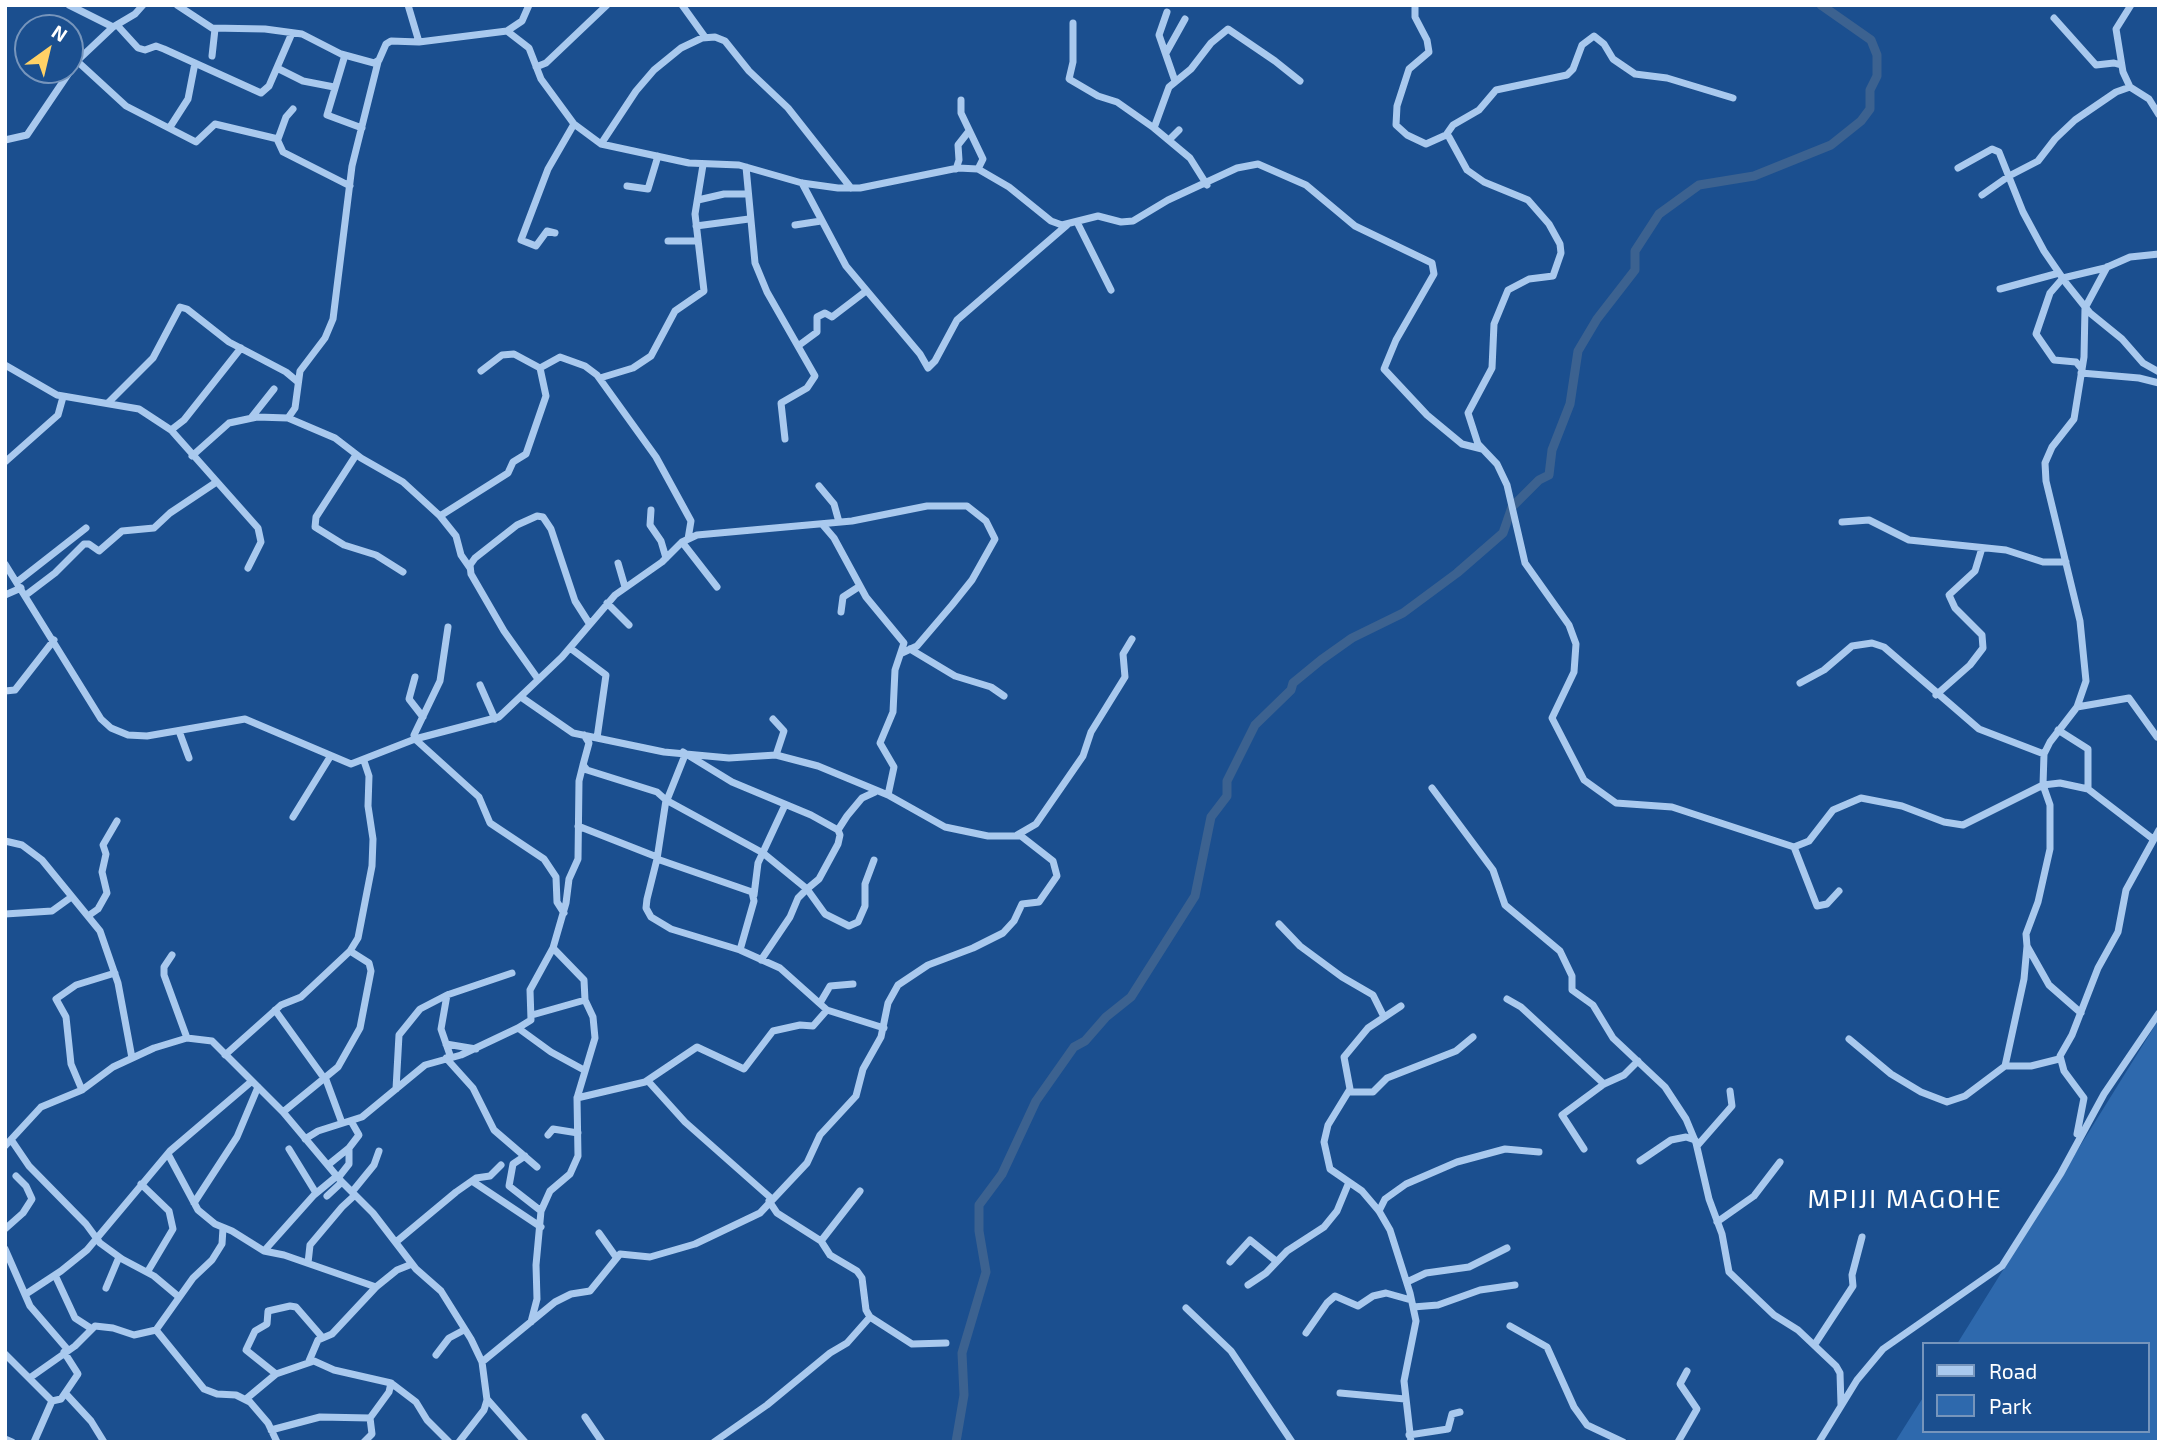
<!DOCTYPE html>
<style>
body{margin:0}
#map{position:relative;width:2164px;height:1447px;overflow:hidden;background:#1b4f8f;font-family:"Exo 2",sans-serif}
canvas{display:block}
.frame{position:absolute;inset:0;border:7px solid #fff;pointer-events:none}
.legend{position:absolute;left:1922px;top:1342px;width:228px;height:91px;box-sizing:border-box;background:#1b4f8f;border:2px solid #7695bc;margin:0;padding:9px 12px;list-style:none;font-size:21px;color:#fff}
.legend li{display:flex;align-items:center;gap:14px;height:35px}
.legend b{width:35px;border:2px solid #7695bc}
.north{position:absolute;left:14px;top:14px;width:70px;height:70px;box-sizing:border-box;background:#1b4f8f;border:2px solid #7695bc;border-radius:50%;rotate:34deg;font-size:19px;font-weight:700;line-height:28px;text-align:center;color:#fff}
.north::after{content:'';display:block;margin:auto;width:24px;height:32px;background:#ffd166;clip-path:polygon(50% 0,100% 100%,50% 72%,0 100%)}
</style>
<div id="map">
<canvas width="2164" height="1447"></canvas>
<div class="frame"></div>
<ul class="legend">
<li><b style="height:9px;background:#a9c9ee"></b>Road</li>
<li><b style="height:19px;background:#2e69ad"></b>Park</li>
</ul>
<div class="north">N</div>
</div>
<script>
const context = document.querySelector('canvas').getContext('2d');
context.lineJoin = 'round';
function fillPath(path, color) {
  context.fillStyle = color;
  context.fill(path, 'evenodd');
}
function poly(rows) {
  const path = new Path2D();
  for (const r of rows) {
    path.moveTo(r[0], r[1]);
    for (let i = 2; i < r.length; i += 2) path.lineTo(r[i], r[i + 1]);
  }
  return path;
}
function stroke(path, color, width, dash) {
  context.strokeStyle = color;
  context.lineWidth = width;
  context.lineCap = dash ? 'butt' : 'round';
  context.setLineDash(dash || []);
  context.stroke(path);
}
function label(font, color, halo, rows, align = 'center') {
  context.font = font + ' "Exo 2",sans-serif';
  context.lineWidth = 5;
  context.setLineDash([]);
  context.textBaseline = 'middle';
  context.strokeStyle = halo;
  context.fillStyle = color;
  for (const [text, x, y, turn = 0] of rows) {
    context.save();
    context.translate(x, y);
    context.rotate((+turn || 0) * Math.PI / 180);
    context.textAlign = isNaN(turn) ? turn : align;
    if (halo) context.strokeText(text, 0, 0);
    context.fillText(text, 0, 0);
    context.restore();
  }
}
const green = poly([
 [2159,1019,2159,1442,1895,1442,1924,1396,1924,1431,2148,1431,2148,1344,1957,1344]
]);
const river = poly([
 [956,1442,964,1395,962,1353,986,1272,979,1231,979,1205,1002,1174,1036,1101,1074,1047,1085,1041,1106,1017,1131,997,1195,896,1211,817,1227,796,1227,781,1255,725,1291,690,1293,683,1321,660,1352,638,1403,613,1457,573,1503,533,1512,507,1539,480,1549,475,1552,450,1570,404,1578,351,1597,319,1635,270,1635,251,1659,214,1699,185,1754,176,1831,145,1861,121,1870,109,1870,90,1877,76,1877,55,1871,40,1821,5]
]);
const minor = poly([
 [69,5,113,27],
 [177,5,212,28,265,29,302,34,341,54,374,63,379,60,386,44,391,41,419,42,507,31,529,48,541,79,574,124,601,144,689,163,739,165,802,183,838,188,860,188,958,168,978,169,1009,187,1051,221,1062,225,1098,216,1121,222,1133,221,1168,200,1237,168,1258,164,1306,185,1355,226,1432,263,1434,274,1396,340,1384,369,1427,415,1462,444,1482,449],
 [408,5,419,42],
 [682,5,705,37],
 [1415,5,1415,17,1427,40,1429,52,1409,69,1397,106,1396,125,1407,135,1426,144,1446,135,1449,137,1467,170,1484,182,1528,200,1549,224,1560,244,1561,253,1553,276,1529,279,1508,290,1494,324,1492,368,1468,413,1478,444,1497,464,1507,485,1525,563,1569,625,1576,644,1574,672,1552,718,1584,780,1616,803,1672,807,1794,847,1809,841,1833,810,1861,798,1902,806,1944,822,1963,825,2043,785,2060,783,2088,789,2153,839],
 [2131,5,2116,29,2123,72,2130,87,2149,99,2159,115],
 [1167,12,1159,35,1175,81],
 [2054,18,2096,65,2114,63,2121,65],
 [1073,23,1073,62,1069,79,1098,96,1117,102,1154,128,1190,158,1207,185],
 [117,25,138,48,145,50,156,46,164,49,261,93,269,86,292,33],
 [507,31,522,21,529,5],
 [1166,53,1185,19],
 [345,55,327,115,362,128],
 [212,56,215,29],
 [77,61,126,106,196,142,215,124,278,139,286,117,293,109],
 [536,67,546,63,607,5],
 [277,68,303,81,334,87],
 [961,100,961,113,983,159,978,169],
 [170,127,188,99,195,63],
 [1154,128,1169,87,1191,69,1211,43,1228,29,1275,61,1300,81],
 [1446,135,1453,125,1479,110,1496,90,1567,75,1573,69,1582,45,1594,36,1604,44,1613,59,1635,74,1667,78,1733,98],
 [277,139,283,152,350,186],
 [5,140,27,135,77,61,113,27,135,14,143,5],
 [1169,140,1179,130],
 [601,144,636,91,654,70,681,48,702,38,715,37,725,41,749,71,788,108,851,188],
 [746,167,755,263,767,292,815,376,807,388,781,403,785,439],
 [1958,168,1992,149,1999,152,2023,212,2044,251,2066,283,2090,313,2122,339,2143,363,2159,372],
 [956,169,959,160,958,145,969,131],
 [802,183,846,266,920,354,928,368,935,361,957,320,1067,225],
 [627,186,648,189,658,156],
 [1982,195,2009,176,2038,161,2055,139,2075,120,2116,92,2130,87],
 [698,200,724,194,748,194],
 [1077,222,1111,290],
 [795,225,821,221],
 [696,226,749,219],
 [555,233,547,231,536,246,521,240,548,169,574,124],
 [668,241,697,241],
 [2000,289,2059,273],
 [798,346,817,332,817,317,825,313,832,317,866,291],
 [5,365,57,395,139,409,171,430,258,528,261,542,248,568],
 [540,368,560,357,585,366,597,375,656,457,691,521,688,539],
 [2082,369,2076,362,2054,360,2036,334,2050,293,2063,278,2105,268,2130,257,2159,254],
 [2081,373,2139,378,2159,383],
 [600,378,633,368,651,356,675,311,704,291,695,214,703,165],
 [109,402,153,358,180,307,187,309,229,342,286,372,298,382],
 [251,418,274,389],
 [288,418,295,408,300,371,325,338,333,319,352,166,378,62],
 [171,430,184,420,241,348],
 [356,455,316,517,315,527,344,545,376,555,403,572],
 [192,456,229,423,257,417,288,418,335,438,361,458,403,482,440,516,508,473,513,462,526,454,546,396,540,368,514,354,502,355,481,371],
 [5,462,58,415,63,397],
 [819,486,834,504,839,522],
 [651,510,650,525,661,541,666,558],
 [440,516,456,536,461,555,470,568],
 [1842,522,1869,520,1909,540,2006,550,2043,562,2066,562],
 [682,542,717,587],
 [618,563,625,587],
 [5,564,101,719,111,728,128,735,147,736,245,719,351,764,415,739,499,717,562,657,615,595,662,562,682,542,697,535,852,521,927,506,967,506,986,521,995,539,972,580,952,605,917,646,902,653],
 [17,582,86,528],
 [5,595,21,588],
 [26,595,55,573,84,544,89,544,99,551,122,531,154,528,170,513,215,483],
 [607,603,629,625],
 [841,612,843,597,860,586],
 [570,648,606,675,597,738],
 [910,649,955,676,991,687,1004,696],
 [415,677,409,699,423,717],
 [538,679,504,631,471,574,470,565,475,558,517,525,537,516,543,517,551,529,575,601,589,623],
 [1800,683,1824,670,1852,646,1872,643,1884,647,1979,729,2044,754],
 [480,685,495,719],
 [5,691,15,690,54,640],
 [1936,695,1970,665,1983,648,1982,635,1955,608,1949,595,1975,571,1982,548],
 [521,697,573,733,664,752,729,758,776,755,818,766,888,795],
 [2077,707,2129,698,2157,737],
 [773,719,784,731,776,755],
 [2058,730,2088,749,2088,789],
 [179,731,189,758],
 [414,735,440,681,448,627],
 [584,735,589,743,583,765,587,770,657,792,666,800,657,859,647,899,646,908,651,917,671,929,740,950,780,968,827,1010,884,1028],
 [415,739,479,797,490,823,544,859,556,877,557,902,564,913],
 [683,752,732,782,811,815,838,830],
 [1432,788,1493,870,1505,905,1560,951,1572,976,1572,990,1593,1005,1613,1038,1665,1087,1686,1119,1696,1143,1709,1199,1722,1234,1729,1272,1774,1315,1798,1330,1836,1366,1840,1373,1841,1405],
 [666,800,763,853,807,889,819,879,838,844,840,835,838,830,847,816,862,798,875,792],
 [667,800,685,755],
 [293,817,330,757],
 [578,826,657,857],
 [1017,835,1036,824,1083,756,1091,732,1125,677,1123,654,1132,639],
 [5,841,22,845,42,860,100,931,118,983,132,1058],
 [1794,847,1817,906,1827,904,1839,891],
 [657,859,752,892,754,901,740,950],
 [754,895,758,863,785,805],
 [5,914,52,911,70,898],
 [88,916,98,909,107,893,102,872,106,854,103,845,117,821],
 [1279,924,1300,946,1342,977,1373,995,1384,1017],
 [172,955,164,967,164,975,187,1038],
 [761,960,790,917,798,898,807,889,825,914,849,926,858,922,865,906,865,884,874,860],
 [1507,999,1521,1007,1604,1084],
 [820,1003,830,986,853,984],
 [1401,1006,1368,1028,1344,1057,1350,1089,1328,1125,1324,1142,1330,1169,1362,1191,1379,1211,1390,1230,1410,1293,1416,1321,1404,1381,1411,1442],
 [275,1010,324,1078],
 [2081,1013,2049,985,2027,946,2026,934,2038,902,2050,849,2050,805,2043,785,2044,754,2050,742,2077,707,2086,681,2080,621,2046,481,2045,463,2052,447,2074,419,2084,357,2085,308,2107,267],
 [532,1015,585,1000],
 [518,1028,531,1020,530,990,553,948,566,903,569,879,578,859,579,781,583,765],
 [1849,1039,1891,1074,1921,1092,1947,1102,1965,1096,2005,1066,2031,1066,2059,1059],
 [446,1044,476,1049],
 [225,1055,281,1005,301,997,350,951,358,938,372,866,373,839,368,806,369,776,364,761],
 [446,1058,473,1088,494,1130,537,1167],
 [451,1058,441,1029,447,995,512,973],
 [2005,1066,2024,979,2027,946],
 [325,1077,342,1123],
 [648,1081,685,1122,772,1199],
 [396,1089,399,1035,420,1009,447,995],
 [82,1090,71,1064,66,1017,56,999,76,985,115,973],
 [1349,1092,1373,1092,1387,1078,1456,1051,1473,1037],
 [577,1098,645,1082,697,1047,744,1069,773,1031,800,1025,813,1026,827,1010],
 [283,1112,338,1067,360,1028,371,971,369,963,350,951],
 [2077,1134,2084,1098,2064,1071,2060,1056,2072,1035,2098,968,2118,932,2126,890,2159,830],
 [548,1135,553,1129,578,1133],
 [305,1139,318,1131,362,1117,425,1065,461,1055,518,1028,551,1052,584,1070],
 [12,1141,29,1166,86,1224,100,1243,122,1259,154,1276,179,1297],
 [5,1146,41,1107,82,1090,113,1067,154,1048,187,1038,212,1041,283,1112,341,1181,373,1213,416,1269,441,1291,471,1339,482,1362,487,1400,484,1410,459,1442],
 [1697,1146,1732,1106,1730,1091],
 [289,1149,316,1193],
 [1584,1149,1562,1115,1604,1084,1624,1075,1638,1061],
 [168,1154,198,1210,215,1224,232,1231,264,1251,284,1255,376,1287],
 [525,1156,513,1164,509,1186,541,1211],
 [1640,1161,1671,1140,1686,1137,1695,1140],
 [328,1165,349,1148],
 [338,1178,349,1164,349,1148,359,1135,351,1121],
 [472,1181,541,1227],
 [141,1184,169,1211,173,1229,148,1271],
 [352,1192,374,1165,379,1151],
 [327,1196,342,1182],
 [769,1201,777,1213,821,1241,830,1255,857,1271,862,1278,866,1310,870,1317,912,1344,946,1343],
 [194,1203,237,1137,258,1087],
 [1379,1211,1385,1199,1406,1184,1457,1162,1505,1149,1539,1152],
 [1717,1222,1754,1196,1780,1162],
 [223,1228,222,1244,212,1260,193,1278,156,1330,204,1389,217,1394,236,1395,250,1402,268,1423,277,1442],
 [5,1229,23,1213,32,1199,26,1186,16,1176],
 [599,1233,616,1257],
 [821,1241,860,1191],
 [396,1242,456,1192,476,1178,490,1176,501,1165],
 [5,1249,30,1306,68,1350],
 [264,1251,314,1195,337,1176],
 [1230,1262,1250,1240,1276,1261],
 [308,1263,310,1245,342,1207,355,1195],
 [55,1275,75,1318,92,1329],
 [1407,1282,1426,1273,1469,1267,1507,1248],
 [1248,1285,1266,1273,1287,1251,1324,1227,1337,1211,1349,1182],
 [106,1288,119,1257],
 [26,1294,61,1271,87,1250,170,1151,252,1081],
 [1413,1307,1438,1305,1480,1290,1515,1285],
 [1186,1308,1231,1351,1292,1442],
 [531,1322,537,1299,536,1265,541,1211,550,1191,570,1174,578,1156,577,1098,595,1038,593,1017,585,1000,584,980,553,948],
 [1510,1326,1547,1347,1574,1407,1587,1425,1623,1442],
 [1306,1333,1327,1303,1335,1296,1358,1306,1373,1296,1386,1293,1411,1300],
 [322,1337,296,1307,290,1306,268,1311,267,1324,255,1331,246,1350,276,1374,314,1361,334,1370,391,1383,416,1402,427,1420,449,1442],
 [1815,1344,1853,1286,1852,1275,1862,1237],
 [5,1354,52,1401,34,1442],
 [436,1355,449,1338,464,1330],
 [309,1361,318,1340,332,1334,376,1287,397,1270,412,1264],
 [482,1362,555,1302,571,1294,590,1291,620,1254,650,1257,695,1244,760,1213,807,1163,820,1135,856,1096,863,1069,881,1037,888,1003,898,985,928,965,973,948,1003,933,1014,921,1022,904,1039,902,1057,876,1053,861,1021,836,988,836,945,827,888,795,894,767,880,743,893,712,895,670,904,643,866,597,834,538,822,524],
 [31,1377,75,1346,95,1326,113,1328,134,1335,156,1330],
 [1340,1393,1405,1399],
 [66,1394,91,1421,104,1442],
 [246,1399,276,1374],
 [487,1399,525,1442],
 [52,1401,61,1399,78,1374,64,1352],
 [585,1417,602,1442],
 [271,1430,320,1417,370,1418,389,1392,391,1383],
 [1409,1435,1448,1429,1452,1414,1460,1412],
 [5,1439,12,1442],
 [364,1442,372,1434,370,1418],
 [714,1442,767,1405,830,1353,847,1343,870,1317],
 [1678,1442,1697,1409,1680,1384,1687,1371],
 [1819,1442,1857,1380,1883,1349,2002,1266,2061,1173,2104,1094,2159,1013]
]);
const quarterNames = [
 ["MPIJI MAGOHE",1905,1199]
];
fillPath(green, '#2e69ad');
stroke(river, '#3c6290', 9);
stroke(minor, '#a9c9ee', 7);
context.letterSpacing = '2px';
label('26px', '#fff', '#1b4f8f', quarterNames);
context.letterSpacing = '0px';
</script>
